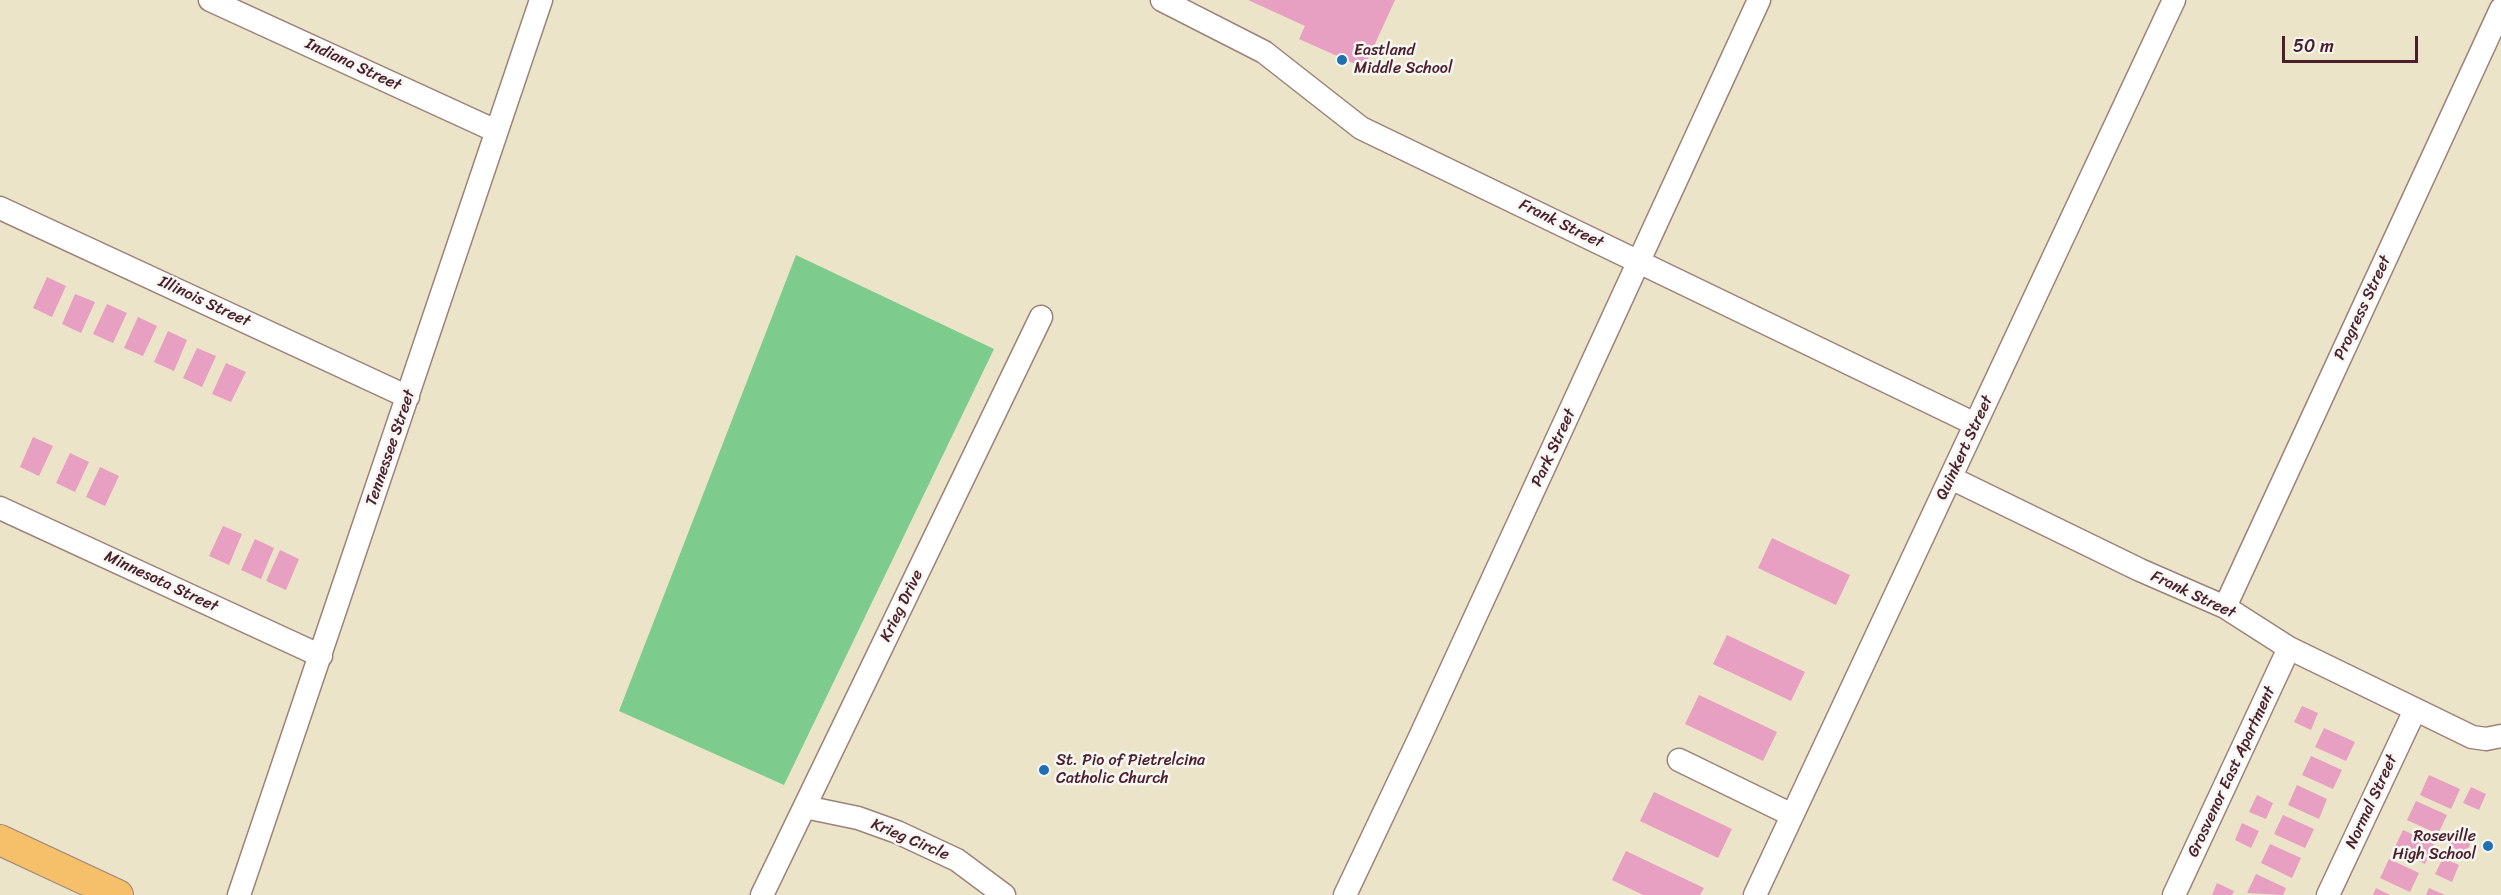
<!DOCTYPE html>
<style>
body{margin:0}
#map{position:relative;width:2501px;height:895px;overflow:hidden;background:#ece4c8;font-family:Sriracha,sans-serif}
canvas{display:block}
.scale{position:absolute;left:2282px;top:36px;width:136px;height:27px;box-sizing:border-box;border:3px solid #4a1f2b;border-top:0;padding-left:8px;font-size:18px;line-height:21px;white-space:nowrap;color:#4a1f2b;-webkit-text-stroke:4px #f6f6f2;paint-order:stroke}
</style>
<div id="map">
<canvas width="2501" height="895"></canvas>
<div class="scale">50 m</div>
</div>
<script>
const context = document.querySelector('canvas').getContext('2d');
context.lineJoin = 'round';
function fillPath(path, color) {
  context.fillStyle = color;
  context.fill(path, 'evenodd');
}
function poly(rows) {
  const path = new Path2D();
  for (const r of rows) {
    path.moveTo(r[0], r[1]);
    for (let i = 2; i < r.length; i += 2) path.lineTo(r[i], r[i + 1]);
  }
  return path;
}
function stroke(path, color, width, dash) {
  context.strokeStyle = color;
  context.lineWidth = width;
  context.lineCap = dash ? 'butt' : 'round';
  context.setLineDash(dash || []);
  context.stroke(path);
}
function label(font, color, halo, rows, align = 'center') {
  context.font = font + ' Sriracha,sans-serif';
  context.lineWidth = 5;
  context.setLineDash([]);
  context.textBaseline = 'middle';
  context.strokeStyle = halo;
  context.fillStyle = color;
  for (const [text, x, y, turn = 0] of rows) {
    context.save();
    context.translate(x, y);
    context.rotate((+turn || 0) * Math.PI / 180);
    context.textAlign = isNaN(turn) ? turn : align;
    if (halo) context.strokeText(text, 0, 0);
    context.fillText(text, 0, 0);
    context.restore();
  }
}
const green = poly([
 [796,255,994,349,784,785,619,711]
]);
const building = poly([
 [1248,0,1395,0,1364,68,1299,39,1305,26],
 [47,277,66,286,52,317,33,308],
 [75,294,95,302,81,333,62,324],
 [107,304,127,313,113,343,93,334],
 [138,317,157,326,143,356,124,348],
 [168,331,187,340,174,371,154,362],
 [197,348,216,356,202,387,183,378],
 [226,363,246,372,231,402,212,394],
 [33,437,53,446,39,476,20,467],
 [70,453,89,462,75,492,56,483],
 [100,467,119,476,105,506,86,497],
 [223,526,242,534,229,565,209,556],
 [1772,538,1850,575,1836,605,1758,568],
 [255,539,274,548,261,579,241,570],
 [280,550,299,559,286,590,266,581],
 [1727,635,1805,672,1791,701,1713,664],
 [1699,695,1777,732,1763,761,1685,724],
 [2302,706,2318,713,2311,730,2294,722],
 [2324,728,2355,742,2346,761,2315,747],
 [2311,756,2342,770,2333,789,2302,775],
 [2429,775,2460,789,2451,809,2420,795],
 [2297,785,2327,799,2319,819,2288,805],
 [2471,787,2486,794,2479,810,2463,803],
 [1654,792,1732,829,1718,858,1640,821],
 [2257,795,2273,803,2266,819,2249,812],
 [2416,801,2447,815,2438,834,2407,820],
 [2283,815,2314,829,2305,848,2274,834],
 [2242,823,2259,831,2251,848,2235,840],
 [2457,829,2473,837,2466,854,2449,846],
 [2403,830,2434,844,2425,864,2394,849],
 [2270,844,2301,858,2292,878,2261,863],
 [1626,851,1704,888,1700,895,1643,895,1612,880],
 [2443,858,2459,865,2452,882,2435,874],
 [2389,859,2419,873,2410,892,2380,878],
 [2256,874,2286,888,2283,895,2247,893],
 [2217,883,2234,891,2232,895,2212,895],
 [2376,888,2390,895,2373,895],
 [2429,888,2445,895,2426,895]
]);
const minor = poly([
 [210,0,496,131],
 [1162,0,1264,52,1361,128,1975,424],
 [0,208,408,397],
 [1951,478,2140,570,2225,607,2289,648,2433,718,2472,737,2486,739,2501,736],
 [0,508,321,656],
 [2225,607,2501,9],
 [1679,760,1792,815],
 [805,807,858,818,897,832,957,860,1004,895],
 [239,895,541,0],
 [762,895,1041,317],
 [1345,895,1419,739,1759,0],
 [1755,895,2174,0],
 [2174,895,2289,648],
 [2328,895,2415,710]
]);
const major = poly([
 [0,840,118,895]
]);
const markers = [
 [1342,60,6,"#1f6fb2"],
 [1044,770,6,"#1f6fb2"],
 [2488,846,6,"#1f6fb2"]
];
const poiNames = [
 ["Eastland",1354,51],
 ["Middle School",1354,69],
 ["St. Pio of Pietrelcina",1056,761],
 ["Catholic Church",1056,779],
 ["Roseville",2476,837,"right"],
 ["High School",2476,855,"right"]
];
const streetNames = [
 ["Indiana Street",353,65,25],
 ["Frank Street",1561,224,26],
 ["Illinois Street",204,302,25],
 ["Progress Street",2363,308,-65],
 ["Tennessee Street",391,448,-71],
 ["Park Street",1554,448,-65],
 ["Quinkert Street",1965,448,-65],
 ["Minnesota Street",161,582,25],
 ["Frank Street",2193,595,25],
 ["Krieg Drive",902,606,-64],
 ["Grosvenor East Apartment",2232,772,-65],
 ["Normal Street",2372,802,-65],
 ["Krieg Circle",910,840,23]
];
fillPath(green, '#7dcc8d');
fillPath(building, '#e79fc2');
stroke(minor, '#9b827a', 25);
stroke(major, '#9b827a', 32);
stroke(minor, '#fff', 22);
stroke(major, '#f6c06b', 30);
for (const [x, y, r, color] of markers) {
  const dot = new Path2D();
  dot.arc(x, y, r, 0, 2 * Math.PI);
  context.fillStyle = color;
  context.fill(dot);
  stroke(dot, '#f6f6f2', 2);
}
label('16px', '#4a1f2b', '#f6f6f2', poiNames, 'left');
label('16px', '#4a1f2b', '#f6f6f2', streetNames);
</script>
